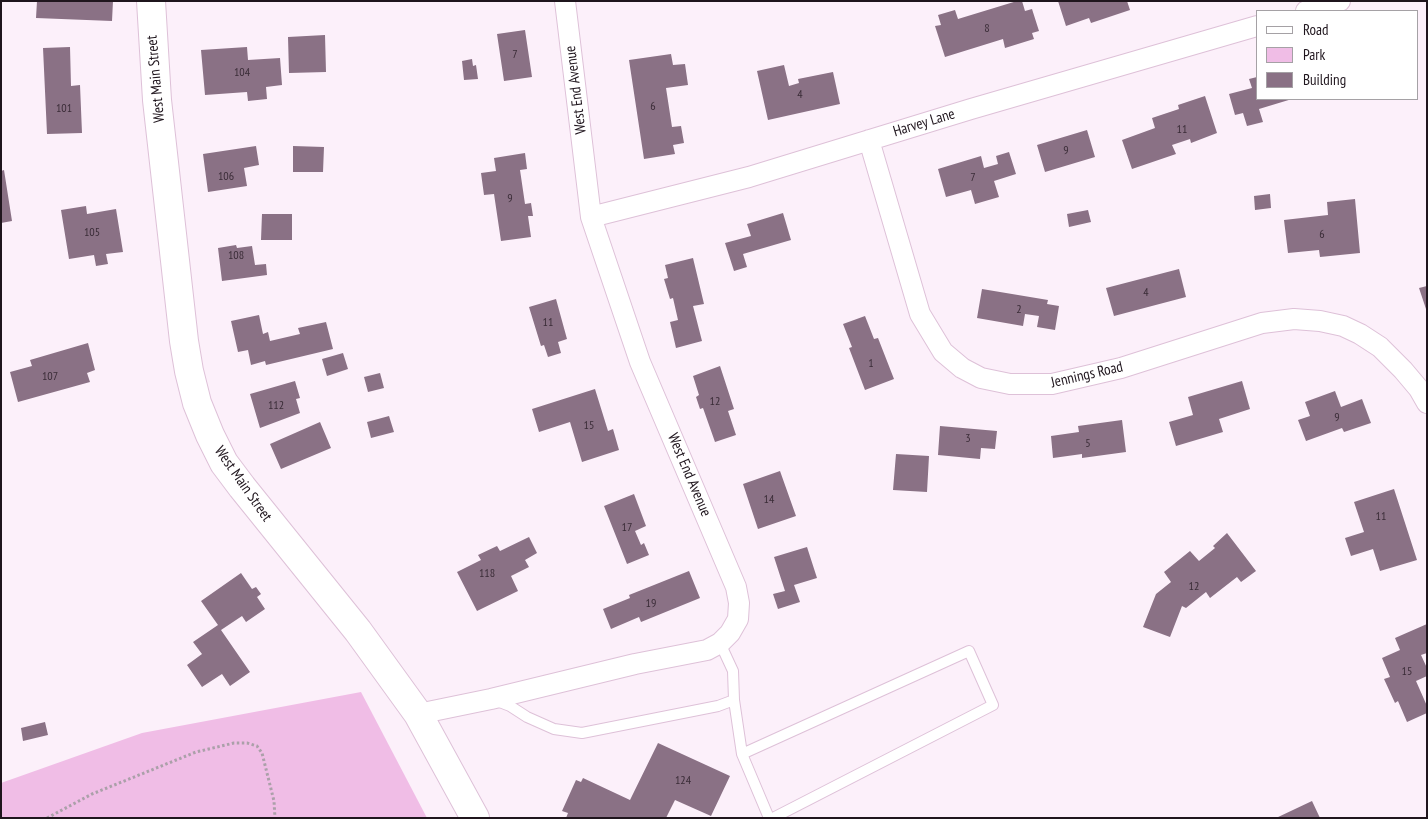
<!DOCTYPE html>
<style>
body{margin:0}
#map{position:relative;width:1428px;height:819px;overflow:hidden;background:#fcf0fa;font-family:"PT Sans Narrow",sans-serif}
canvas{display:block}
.frame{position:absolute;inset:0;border:2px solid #1f151d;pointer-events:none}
.legend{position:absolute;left:1256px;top:10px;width:162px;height:90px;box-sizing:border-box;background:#fff;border:1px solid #a5a1a5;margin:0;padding:6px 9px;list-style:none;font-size:15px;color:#1f151d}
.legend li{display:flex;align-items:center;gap:10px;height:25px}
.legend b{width:25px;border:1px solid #a5a1a5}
</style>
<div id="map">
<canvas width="1428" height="819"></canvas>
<div class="frame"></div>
<ul class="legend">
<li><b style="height:6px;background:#fff"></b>Road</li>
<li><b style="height:14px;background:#f0bde6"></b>Park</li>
<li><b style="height:14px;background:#8a7185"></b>Building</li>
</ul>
</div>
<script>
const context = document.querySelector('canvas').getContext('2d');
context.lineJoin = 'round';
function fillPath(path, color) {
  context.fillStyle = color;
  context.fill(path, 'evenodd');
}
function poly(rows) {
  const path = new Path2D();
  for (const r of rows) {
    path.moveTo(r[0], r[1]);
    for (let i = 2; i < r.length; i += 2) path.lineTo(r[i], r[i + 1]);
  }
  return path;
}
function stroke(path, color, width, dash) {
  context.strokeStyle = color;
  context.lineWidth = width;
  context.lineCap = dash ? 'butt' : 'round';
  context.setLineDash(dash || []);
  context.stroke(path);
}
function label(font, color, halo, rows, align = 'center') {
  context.font = font + ' "PT Sans Narrow",sans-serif';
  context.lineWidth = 4.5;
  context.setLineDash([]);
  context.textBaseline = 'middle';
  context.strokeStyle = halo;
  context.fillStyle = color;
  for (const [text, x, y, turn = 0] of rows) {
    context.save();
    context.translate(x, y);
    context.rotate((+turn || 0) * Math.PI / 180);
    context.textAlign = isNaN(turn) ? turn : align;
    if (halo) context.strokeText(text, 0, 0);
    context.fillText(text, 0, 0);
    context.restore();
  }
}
const green = poly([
 [361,692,427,818,1,818,1,783,142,733]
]);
const building = poly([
 [37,1,113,1,112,21,36,18],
 [1017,1,1022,1,1025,11,1032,9,1039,31,1032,33,1034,39,1005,48,1003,39,945,57,935,26,941,25,938,15,955,10,958,19],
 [1058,1,1127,1,1130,10,1091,23,1089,18,1066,26],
 [525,30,532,77,504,81,497,34],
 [325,35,326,72,289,73,288,37],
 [70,47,71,86,80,85,82,133,47,134,43,48],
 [247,47,248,60,280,58,282,85,266,87,267,99,248,101,247,92,205,95,201,50],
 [671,54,673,65,685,64,688,85,666,88,672,127,681,126,684,143,673,145,675,154,644,159,629,60],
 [472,59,473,66,476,65,478,79,464,80,462,61],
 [784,65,789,86,799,83,798,79,833,72,840,104,768,120,757,71],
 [1257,77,1257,99,1292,99,1259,109,1263,122,1247,126,1243,113,1235,115,1229,94,1252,88,1249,79],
 [1205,96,1217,133,1191,143,1190,139,1172,145,1176,154,1132,169,1122,140,1155,128,1152,118,1179,109,1178,105],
 [1087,130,1095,157,1045,172,1037,145],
 [256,146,259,165,244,168,247,186,208,192,203,154],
 [293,146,324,147,323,172,293,172],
 [1009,152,1016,174,994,181,999,197,975,204,971,190,946,197,938,169,981,156,984,168,998,164,996,156],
 [525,153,527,169,520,170,525,204,531,203,533,216,528,216,531,237,501,241,494,194,484,195,481,173,496,171,494,158],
 [4,170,12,221,1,223,1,171],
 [1270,194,1271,208,1255,210,1254,196],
 [1355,199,1360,253,1320,257,1319,250,1288,253,1284,220,1328,215,1327,202],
 [86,206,87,214,116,209,123,252,106,254,108,264,96,266,94,255,69,259,61,210],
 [1088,210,1091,222,1069,227,1067,214],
 [783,213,791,240,743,254,747,267,734,271,725,243,751,236,747,224],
 [262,214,292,214,292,240,261,240],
 [236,245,237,248,252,246,255,265,266,264,267,275,222,281,218,248],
 [693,258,704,304,693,306,702,341,676,348,670,322,678,320,673,298,670,299,664,279,668,278,665,265],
 [1179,269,1186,297,1114,316,1106,288],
 [1427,286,1427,309,1426,309,1419,288],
 [982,289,1048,300,1047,304,1059,306,1055,330,1037,327,1039,316,1025,314,1023,326,977,318],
 [556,299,567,339,558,342,561,353,548,357,544,345,541,346,529,307],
 [259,315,263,334,268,332,270,341,300,334,298,328,326,322,333,349,266,365,265,361,251,365,248,350,238,352,231,321],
 [865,316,874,339,878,338,894,379,865,390,849,348,852,347,843,324],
 [88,343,95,370,87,373,90,382,18,402,10,372,32,366,30,360],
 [343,353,348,369,327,376,322,359],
 [720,366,734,409,728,411,736,435,715,442,703,408,700,409,696,397,699,395,693,376],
 [380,373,384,388,368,392,364,377],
 [295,381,300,398,296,399,300,413,260,428,250,394],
 [1242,381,1250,409,1219,419,1223,432,1176,446,1169,422,1193,415,1188,397],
 [595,389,608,431,613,429,619,450,582,462,570,422,539,432,532,409],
 [1335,391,1341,407,1362,399,1371,423,1344,432,1342,428,1306,441,1298,420,1310,416,1305,402],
 [389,416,394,432,371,438,367,422],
 [1122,420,1126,452,1082,458,1082,454,1053,458,1051,436,1079,432,1078,426],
 [320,422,331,448,281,469,270,444],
 [940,426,997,431,995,449,981,448,980,459,938,455],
 [896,454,929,456,927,492,893,490],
 [780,471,796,516,758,529,743,484],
 [1394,489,1417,560,1380,571,1373,549,1351,556,1345,538,1364,532,1354,502],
 [634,494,646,526,635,531,641,545,644,543,649,555,627,564,604,506],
 [1227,533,1256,571,1241,582,1237,577,1210,598,1206,592,1186,608,1182,606,1170,637,1143,627,1156,594,1171,582,1164,572,1190,551,1199,561,1215,548,1213,546],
 [529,537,537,553,525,560,529,567,511,576,518,591,477,611,457,572,481,560,478,555,497,546,500,551],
 [807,547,817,578,794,585,800,602,778,609,773,594,785,591,774,557],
 [689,571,700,598,641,622,639,617,611,629,603,609,630,598,629,595],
 [241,573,252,589,256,587,261,594,257,597,265,609,246,622,242,616,221,630,250,672,230,686,222,674,202,687,187,665,202,654,193,642,218,625,201,601],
 [1427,624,1427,653,1421,655,1427,668,1427,676,1416,681,1427,706,1427,713,1407,722,1398,701,1395,703,1384,679,1390,677,1382,658,1400,650,1395,638],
 [45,722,48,735,23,741,21,728],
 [658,743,730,776,711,816,675,800,666,818,566,818,568,813,562,811,576,780,581,782,583,778,630,800],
 [1312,801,1320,818,1276,818]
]);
const path = poly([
 [47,818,92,794,196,752,234,743,247,743,257,746,262,753,274,801,275,818]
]);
const service = poly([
 [720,643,733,671,734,700,742,754,769,818],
 [497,701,510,706,527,717,554,729,582,733,718,706,734,700],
 [742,754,969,651,993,705,773,818]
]);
const minor = poly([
 [1306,11,1340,1],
 [869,140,920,314,943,352,962,368,981,378,1010,384,1052,384,1121,368,1262,323,1294,319,1320,321,1343,326,1360,334,1380,347,1403,370,1419,389,1427,403],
 [591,217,749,177,971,109,1257,26],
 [418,714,491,699,635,664,707,650,720,643,730,633,738,619,739,603,736,587,640,362,591,217,565,1]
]);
const secondary = poly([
 [151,1,157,100,184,341,189,371,197,403,210,435,224,463,242,487,358,631,418,714,475,818]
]);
const numberNames = [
 ["8",987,29],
 ["7",515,55],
 ["104",242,73],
 ["4",800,95],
 ["6",653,107],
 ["101",64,109],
 ["11",1182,130],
 ["9",1066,151],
 ["106",226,177],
 ["7",973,178],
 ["9",510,199],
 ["105",92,233],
 ["6",1322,235],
 ["108",236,256],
 ["4",1146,293],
 ["2",1019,310],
 ["11",548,323],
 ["1",871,364],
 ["107",50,377],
 ["12",715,402],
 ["112",276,406],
 ["9",1337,418],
 ["15",589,426],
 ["3",968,439],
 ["5",1088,444],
 ["14",769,500],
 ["11",1381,517],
 ["17",627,528],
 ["118",487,574],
 ["12",1194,587],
 ["19",651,604],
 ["15",1407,672],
 ["124",683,781]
];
const streetNames = [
 ["West Main Street",156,79,-95],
 ["West End Avenue",576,90,-97],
 ["Harvey Lane",924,123,-17],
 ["Jennings Road",1087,375,-13],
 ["West End Avenue",689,475,67],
 ["West Main Street",243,484,55]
];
fillPath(green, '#f0bde6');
fillPath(building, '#8a7185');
stroke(service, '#dec1d8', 12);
stroke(minor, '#dec1d8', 22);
stroke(secondary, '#dec1d8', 30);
stroke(path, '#aba0a9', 3, [2.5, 2.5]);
stroke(service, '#fff', 10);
stroke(minor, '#fff', 20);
stroke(secondary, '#fff', 28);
label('12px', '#3a2c37', null, numberNames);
label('15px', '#1f151d', '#fff', streetNames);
</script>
